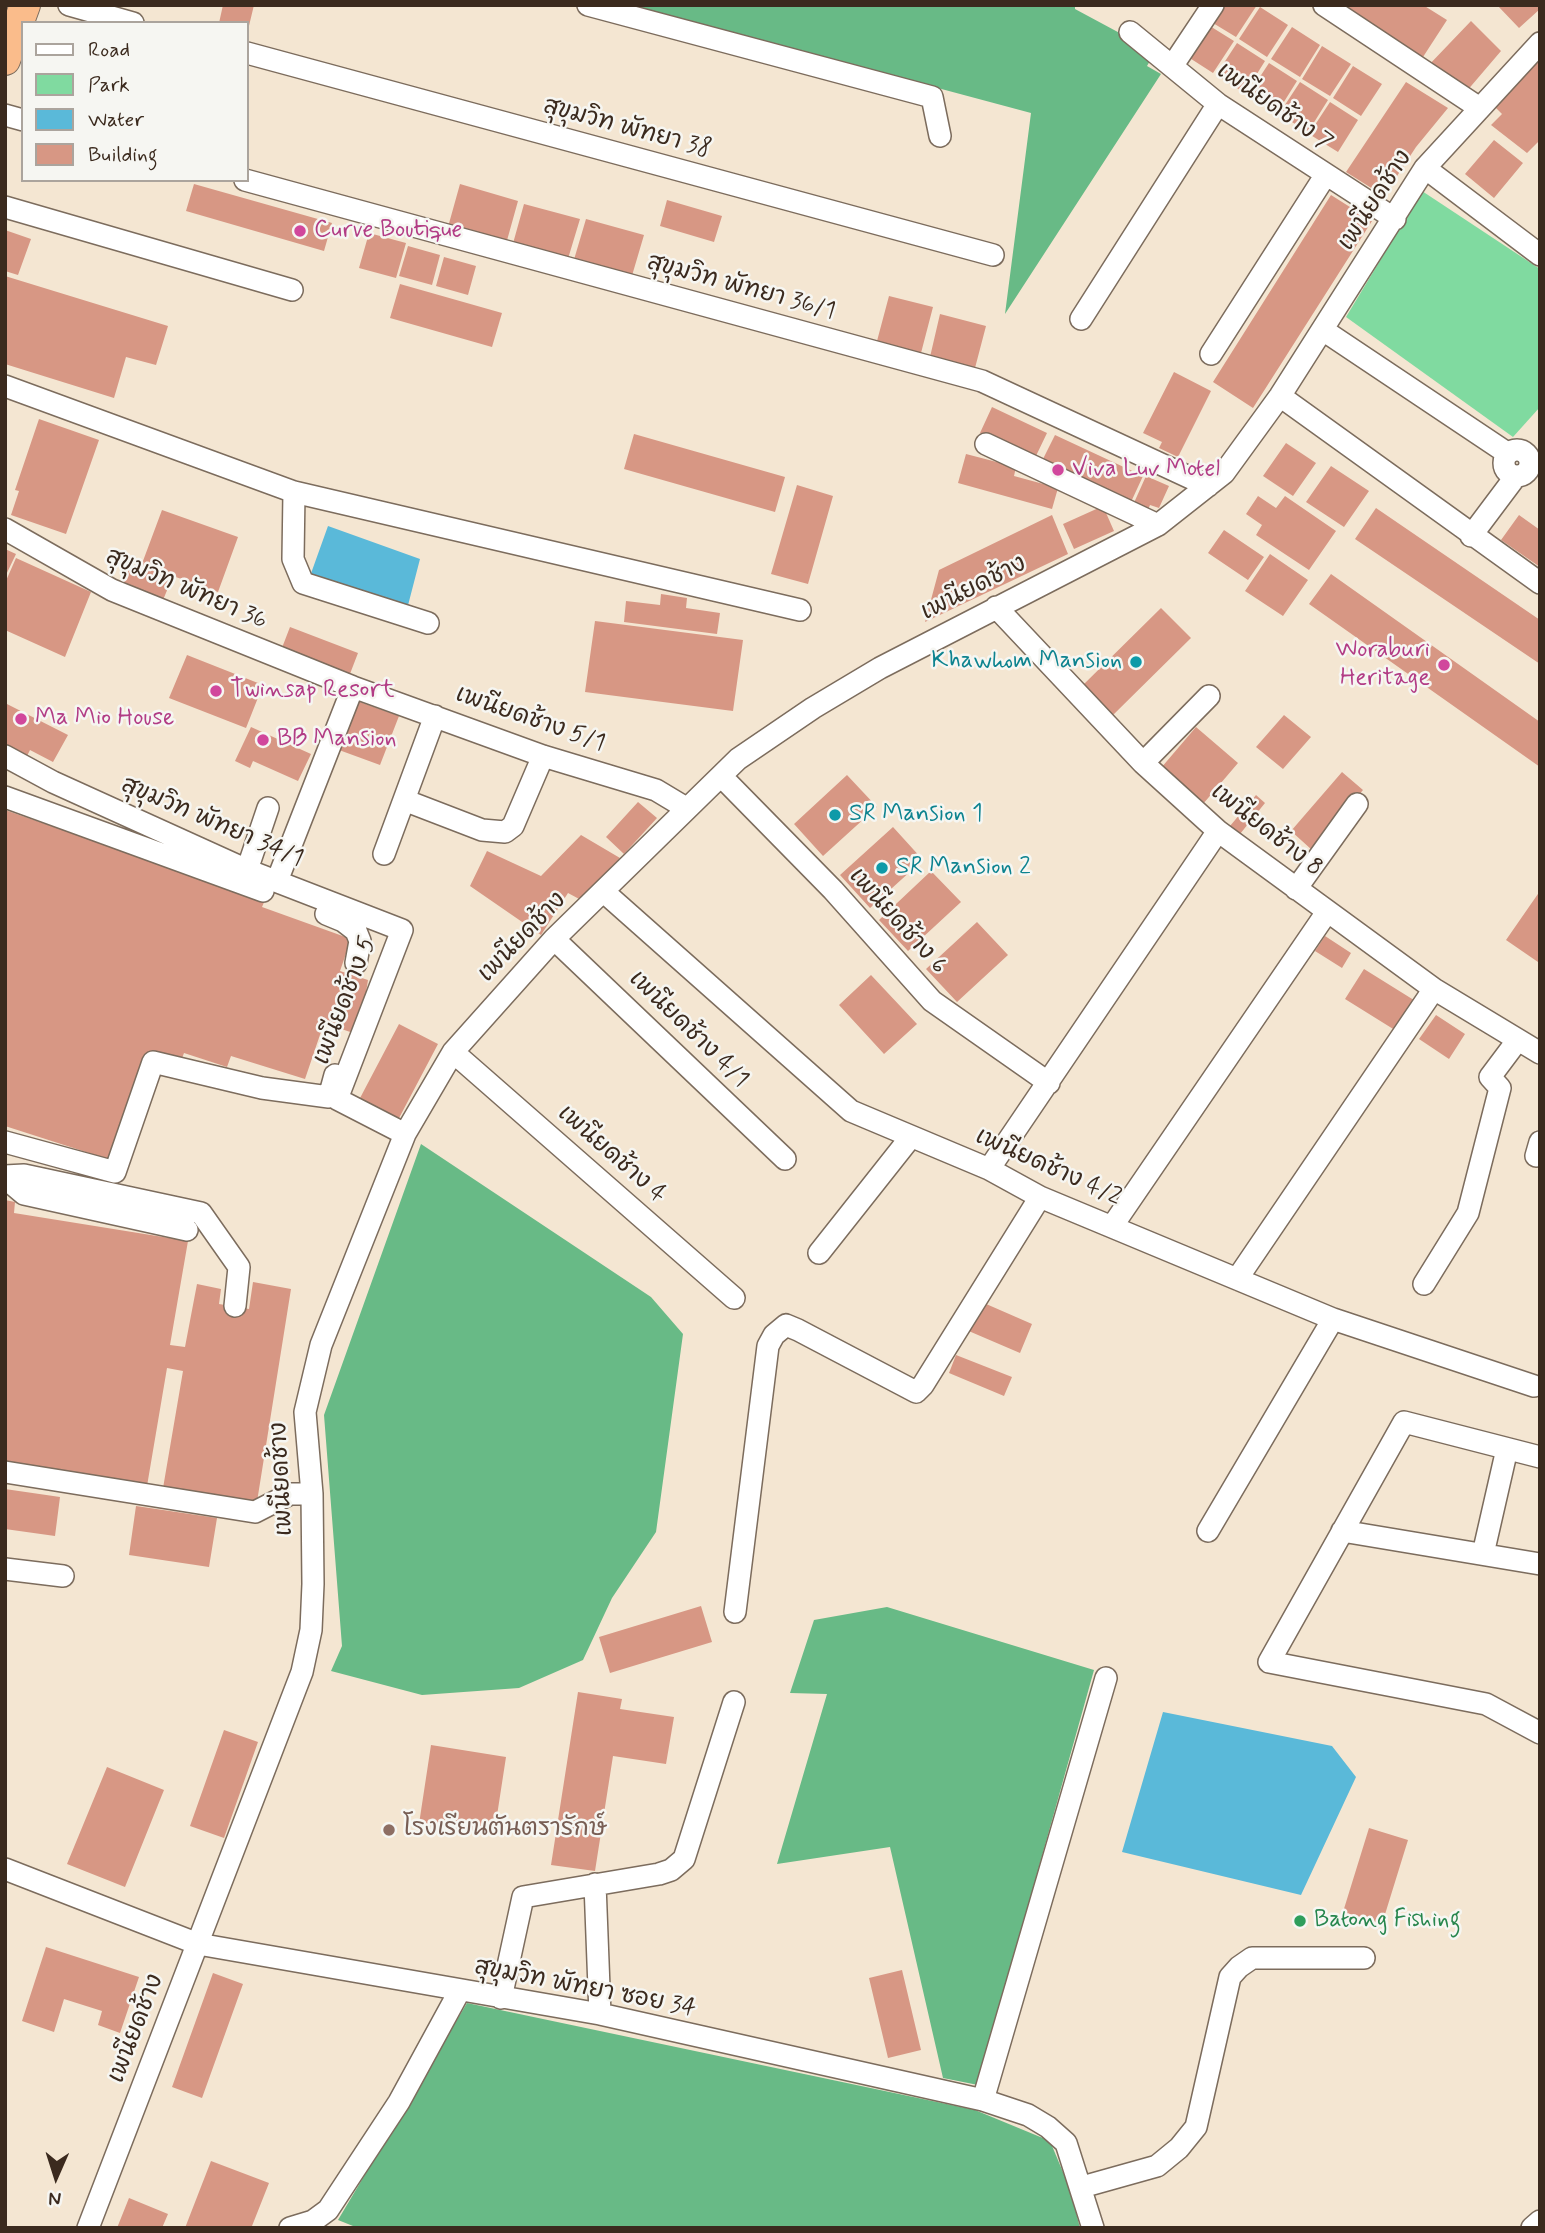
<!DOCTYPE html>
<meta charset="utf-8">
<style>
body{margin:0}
#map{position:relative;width:1545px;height:2233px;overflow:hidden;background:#f4e6d2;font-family:Mynerve,sans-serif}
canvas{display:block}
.frame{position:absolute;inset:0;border:7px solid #3b2a1e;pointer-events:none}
.legend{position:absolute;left:21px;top:21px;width:228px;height:161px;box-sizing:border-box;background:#f6f6f2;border:2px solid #aba49d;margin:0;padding:9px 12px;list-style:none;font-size:21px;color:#3b2a1e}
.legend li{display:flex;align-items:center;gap:14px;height:35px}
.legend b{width:35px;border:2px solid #aba49d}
.north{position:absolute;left:21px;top:2142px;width:70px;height:70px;-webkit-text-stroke:5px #f6f6f2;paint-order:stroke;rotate:183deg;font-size:19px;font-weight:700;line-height:28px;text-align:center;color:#3b2a1e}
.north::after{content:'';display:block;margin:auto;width:24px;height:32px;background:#3b2a1e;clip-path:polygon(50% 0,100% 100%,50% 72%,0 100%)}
</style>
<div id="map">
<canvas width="1545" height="2233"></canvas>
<div class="frame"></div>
<ul class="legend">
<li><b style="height:9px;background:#fff"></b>Road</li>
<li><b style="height:19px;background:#80daa0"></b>Park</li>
<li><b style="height:19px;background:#5ab9d9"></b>Water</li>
<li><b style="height:19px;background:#d79784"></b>Building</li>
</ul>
<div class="north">N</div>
</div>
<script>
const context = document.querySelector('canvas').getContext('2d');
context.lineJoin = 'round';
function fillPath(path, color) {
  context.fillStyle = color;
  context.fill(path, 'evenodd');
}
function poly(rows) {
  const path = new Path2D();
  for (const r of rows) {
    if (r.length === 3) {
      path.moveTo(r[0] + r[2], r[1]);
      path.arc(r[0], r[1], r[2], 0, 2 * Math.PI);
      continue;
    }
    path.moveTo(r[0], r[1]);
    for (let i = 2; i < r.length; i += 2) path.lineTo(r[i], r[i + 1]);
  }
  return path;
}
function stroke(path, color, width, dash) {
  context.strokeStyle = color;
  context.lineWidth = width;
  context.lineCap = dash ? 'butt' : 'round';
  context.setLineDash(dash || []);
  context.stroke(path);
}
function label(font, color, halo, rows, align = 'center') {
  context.font = font + ' Mynerve,"Playpen Sans Thai",sans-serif';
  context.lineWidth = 5;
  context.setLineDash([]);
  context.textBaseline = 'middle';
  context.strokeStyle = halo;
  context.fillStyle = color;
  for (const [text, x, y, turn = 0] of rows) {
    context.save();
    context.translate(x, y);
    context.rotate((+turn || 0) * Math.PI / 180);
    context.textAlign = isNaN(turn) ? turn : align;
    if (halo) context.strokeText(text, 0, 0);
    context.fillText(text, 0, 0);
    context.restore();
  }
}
const green = poly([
 [1422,191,1540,269,1540,407,1513,437,1346,317]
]);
const forest = poly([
 [628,5,1075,5,1075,9,1155,52,1147,66,1161,74,1005,314,1031,113],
 [421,1144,651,1297,683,1334,656,1532,612,1598,583,1660,519,1688,422,1695,331,1671,342,1646,324,1415],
 [887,1607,1094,1670,978,2085,943,2078,890,1847,777,1864,827,1694,790,1693,814,1620],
 [467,2003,975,2110,1050,2141,1070,2189,1080,2228,358,2228,338,2220]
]);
const water = poly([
 [328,526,420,559,406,613,309,579],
 [1163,1712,1332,1746,1356,1777,1301,1895,1122,1852]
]);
const building = poly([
 [223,5,254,5,248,30,247,23,219,23],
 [1217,5,1257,5,1236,37,1208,20],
 [1342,5,1423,5,1447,20,1423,57],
 [1497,5,1540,5,1540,9,1519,28],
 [1260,7,1288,25,1267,57,1239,39],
 [1471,21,1501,51,1466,92,1426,68],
 [1205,23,1234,41,1213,73,1185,55],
 [1292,27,1320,45,1300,77,1271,59],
 [1237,43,1265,61,1245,93,1216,75],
 [1322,46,1351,64,1330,96,1302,79],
 [1540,58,1540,140,1527,153,1491,125,1502,114,1494,106],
 [1269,63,1297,81,1277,113,1248,95],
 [1353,66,1382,84,1361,116,1333,98],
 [1300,82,1328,100,1308,132,1279,114],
 [1406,82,1448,108,1416,147,1384,196,1346,172],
 [1330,102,1358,120,1338,152,1309,134],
 [1494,140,1523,163,1494,198,1465,174],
 [194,184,332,223,324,251,186,211],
 [460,184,518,201,506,244,448,227],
 [1331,195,1372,221,1253,408,1213,382],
 [667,200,722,216,714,242,660,226],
 [524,204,580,219,567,262,512,247],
 [586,219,644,235,631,279,573,263],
 [5,230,31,239,18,275,5,271],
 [369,233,406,243,396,278,359,268],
 [408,246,440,255,432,285,399,276],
 [444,257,476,266,468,295,436,286],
 [5,276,168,326,156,365,126,357,114,398,5,364],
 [400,284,502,313,492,347,390,318],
 [889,296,933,307,921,353,877,341],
 [940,314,986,326,975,368,930,357],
 [1174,372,1211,391,1178,457,1159,448,1162,442,1143,433],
 [992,407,1047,433,1035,458,980,433],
 [39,419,99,440,66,534,11,515,19,491,15,490],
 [634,434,785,477,775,512,624,469],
 [1055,435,1143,476,1131,502,1042,461],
 [1286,443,1316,463,1293,496,1263,476],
 [966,454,1016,467,1014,476,1058,488,1052,509,958,483],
 [1331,466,1369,491,1344,527,1306,502],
 [1146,476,1169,486,1159,508,1150,505,1147,512,1133,505],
 [797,485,833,496,808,584,771,574],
 [1258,496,1276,508,1285,496,1336,531,1309,570,1256,535,1262,525,1246,514],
 [1103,506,1114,531,1074,549,1063,524],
 [1376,508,1540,620,1540,664,1355,539],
 [162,510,238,537,218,592,173,576,163,600,122,585,130,565,140,569],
 [1052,515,1068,554,925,622,939,570],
 [1519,515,1540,530,1540,567,1501,540],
 [1224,530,1264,557,1248,580,1208,553],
 [5,549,16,554,5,577],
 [1270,554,1308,580,1283,616,1245,591],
 [16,558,91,592,65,657,5,630,5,583],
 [1331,574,1540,722,1540,767,1309,604],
 [661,594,687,598,686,608,720,613,717,634,624,622,626,601,660,605],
 [1161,608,1191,638,1112,716,1082,686],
 [595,621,743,640,733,711,585,692],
 [290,627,358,653,348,679,280,653],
 [187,655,263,685,246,728,169,698],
 [357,701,399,716,380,765,339,750],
 [5,703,68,735,53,762,30,750,27,756,5,744],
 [1284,715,1311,737,1283,769,1256,747],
 [251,727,311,754,298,781,253,761,250,768,235,761],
 [1196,727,1238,763,1203,804,1161,768],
 [1342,772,1363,790,1312,850,1291,831],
 [847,775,877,807,823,856,794,824],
 [1256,795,1265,803,1240,834,1230,826],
 [638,802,657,818,624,854,606,837],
 [5,810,265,900,262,907,351,939,340,971,368,980,359,1035,324,1023,305,1079,231,1056,227,1067,184,1053,181,1061,153,1051,117,1162,5,1126],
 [893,827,923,860,870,908,840,875],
 [581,835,620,858,581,900,568,893,541,935,470,886,487,851,541,876],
 [931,871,961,902,908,951,879,920],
 [1540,891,1540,960,1538,962,1506,940],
 [977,922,1008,955,957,1002,926,969],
 [1325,936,1351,953,1342,968,1315,951],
 [1364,969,1417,1002,1398,1032,1345,999],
 [871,975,917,1024,884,1054,839,1005],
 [1436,1015,1465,1034,1449,1059,1419,1039],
 [399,1024,438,1044,398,1120,359,1100],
 [5,1200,15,1202,14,1213,188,1241,170,1345,185,1347,197,1284,221,1289,219,1304,249,1309,253,1282,291,1289,256,1508,162,1494,183,1371,167,1368,147,1486,5,1462],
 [977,1300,1032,1324,1020,1353,964,1329],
 [956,1355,1012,1377,1004,1396,949,1373],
 [5,1489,60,1497,55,1536,5,1529],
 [136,1506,217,1518,209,1567,129,1555],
 [701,1606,712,1642,610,1673,599,1637],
 [578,1692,622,1699,620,1709,674,1717,666,1764,613,1756,595,1871,551,1865],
 [224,1730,258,1742,224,1838,190,1826],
 [431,1745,506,1757,494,1835,419,1824],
 [107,1767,164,1790,125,1887,67,1864],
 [1369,1828,1408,1840,1382,1924,1343,1912],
 [46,1947,139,1977,120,2033,98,2025,102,2011,64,1999,54,2032,22,2021],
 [902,1970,921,2050,888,2058,869,1978],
 [213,1973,243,1984,202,2098,172,2087],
 [211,2161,269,2183,252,2226,185,2228],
 [129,2198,168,2214,162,2228,117,2228]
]);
const minor = poly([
 [69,5,133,23],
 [588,5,932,97,940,136],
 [1324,5,1478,107],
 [1130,32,1218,104,1395,219],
 [247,53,993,255],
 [1173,65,1213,5],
 [5,115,23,120],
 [1425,168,1540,255],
 [245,180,982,381,1208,486],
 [5,207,292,290],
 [1081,319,1218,104],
 [1323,330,1507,453],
 [1211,354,1325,176],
 [5,386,294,492,800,610],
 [1280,396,1540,583],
 [986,444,1158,525],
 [1517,463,13],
 [294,492,293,559,303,583,428,623],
 [5,529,112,590,353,687,543,756,656,790,686,808],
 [1471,536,1516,476],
 [996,607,1143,763,1218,831,1434,989,1540,1053],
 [5,756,53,782,247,870,402,930,337,1099,405,1134],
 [1143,763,1209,696],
 [722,777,833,890,932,1001,1049,1083],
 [5,797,263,891],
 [404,800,482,830,505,832,513,826,543,756],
 [384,854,435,716],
 [247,870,268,808],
 [277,881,353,687],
 [1296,889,1357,804],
 [604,892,851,1111,989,1169,1040,1197,1333,1319,1534,1386],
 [326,914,343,921,356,931,360,941,356,963],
 [554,939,785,1159],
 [453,1052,734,1298],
 [5,1142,115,1172,153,1062,262,1088,329,1097,335,1075],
 [1536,1156,1540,1142],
 [989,1169,1218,831],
 [5,1176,24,1175,201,1213,239,1267,235,1306],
 [5,1178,24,1194,187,1230],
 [1113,1225,1327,912],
 [819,1253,910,1138],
 [1237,1279,1434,989],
 [1424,1284,1468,1213,1500,1088,1490,1077,1517,1041],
 [1540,1457,1404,1422,1269,1662,1486,1704,1540,1733],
 [5,1472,255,1512,290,1494,312,1494],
 [1208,1531,1333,1319],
 [1342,1531,1540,1564],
 [1483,1554,1507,1449],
 [5,1569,63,1576],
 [735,1612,768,1346,774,1335,786,1325,798,1330,916,1392,923,1385,1040,1197],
 [5,1869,198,1944,600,2014,983,2100,1028,2115,1048,2127,1066,2143,1093,2228],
 [595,1884,600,2014],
 [501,1998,523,1897,659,1874,671,1870,684,1859,734,1702],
 [983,2100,1106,1678],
 [1082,2187,1157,2166,1179,2148,1196,2127,1230,1977,1239,1967,1252,1958,1364,1958],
 [88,2228,302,1672,311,1630,313,1584,312,1494,305,1412,321,1345,405,1134,453,1052,554,939,738,759,813,708,880,668,1158,525,1224,473,1280,396,1425,168,1540,43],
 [290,2228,313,2221,328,2210,399,2102,459,1992],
 [1532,2228,1540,2221]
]);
const highway = poly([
 [5,60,25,5]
]);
const markers = [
 [300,231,7,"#d1479c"],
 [1058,470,7,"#d1479c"],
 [1136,662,7,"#0f9aa8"],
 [1444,665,7,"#d1479c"],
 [216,691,7,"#d1479c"],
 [21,719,7,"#d1479c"],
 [263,740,7,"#d1479c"],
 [835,815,7,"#0f9aa8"],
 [882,868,7,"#0f9aa8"],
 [389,1830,7,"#8d6e63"],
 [1300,1921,7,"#2e9e5b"]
];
const streetNames = [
 ["เพนียดช้าง 7",1274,108,35],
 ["สุขุมวิท พัทยา 38",627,129,15],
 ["เพนียดช้าง",1376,201,-57],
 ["สุขุมวิท พัทยา 36/1",741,288,15],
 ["เพนียดช้าง",974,589,-27],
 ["สุขุมวิท พัทยา 36",186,590,23],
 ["เพนียดช้าง 5/1",530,720,19],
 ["สุขุมวิท พัทยา 34/1",212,823,23],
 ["เพนียดช้าง 8",1266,831,38],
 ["เพนียดช้าง 6",897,922,48],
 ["เพนียดช้าง",523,938,-46],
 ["เพนียดช้าง 5",346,1001,-69],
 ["เพนียดช้าง 4/1",688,1030,44],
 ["เพนียดช้าง 4",611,1155,41],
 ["เพนียดช้าง 4/2",1048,1168,24],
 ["เพนียดช้าง",283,1479,-93],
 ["สุขุมวิท พัทยา ซอย 34",585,1989,11],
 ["เพนียดช้าง",137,2029,-69]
];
const hotelNames = [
 ["Curve Boutique",314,231],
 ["Viva Luv Motel",1072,470],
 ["Woraburi",1430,651,"right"],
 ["Heritage",1430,679,"right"],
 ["Twinsap Resort",230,691],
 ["Ma Mio House",35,719],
 ["BB Mansion",277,740]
];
const cultureNames = [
 ["Khawhom Mansion",1122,662,"right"],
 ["SR Mansion 1",849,815],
 ["SR Mansion 2",896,868]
];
const educationNames = [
 ["โรงเรียนตันตรารักษ์",403,1830]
];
const leisureNames = [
 ["Batong Fishing",1314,1921]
];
fillPath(green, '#80daa0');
fillPath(forest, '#68ba86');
fillPath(water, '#5ab9d9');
fillPath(building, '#d79784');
stroke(minor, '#7c6c5d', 24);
stroke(highway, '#7c6c5d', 32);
stroke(minor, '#fff', 21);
stroke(highway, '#fabc8b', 30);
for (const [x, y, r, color] of markers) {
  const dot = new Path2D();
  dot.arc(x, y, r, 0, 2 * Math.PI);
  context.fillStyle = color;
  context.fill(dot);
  stroke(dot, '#f6f6f2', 2.5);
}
label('24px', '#3b2a1e', '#f6f6f2', streetNames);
label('24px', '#b23c85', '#f6f6f2', hotelNames, 'left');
label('24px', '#0d838f', '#f6f6f2', cultureNames, 'left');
label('24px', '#785e54', '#f6f6f2', educationNames, 'left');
label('24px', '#27864d', '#f6f6f2', leisureNames, 'left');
</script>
